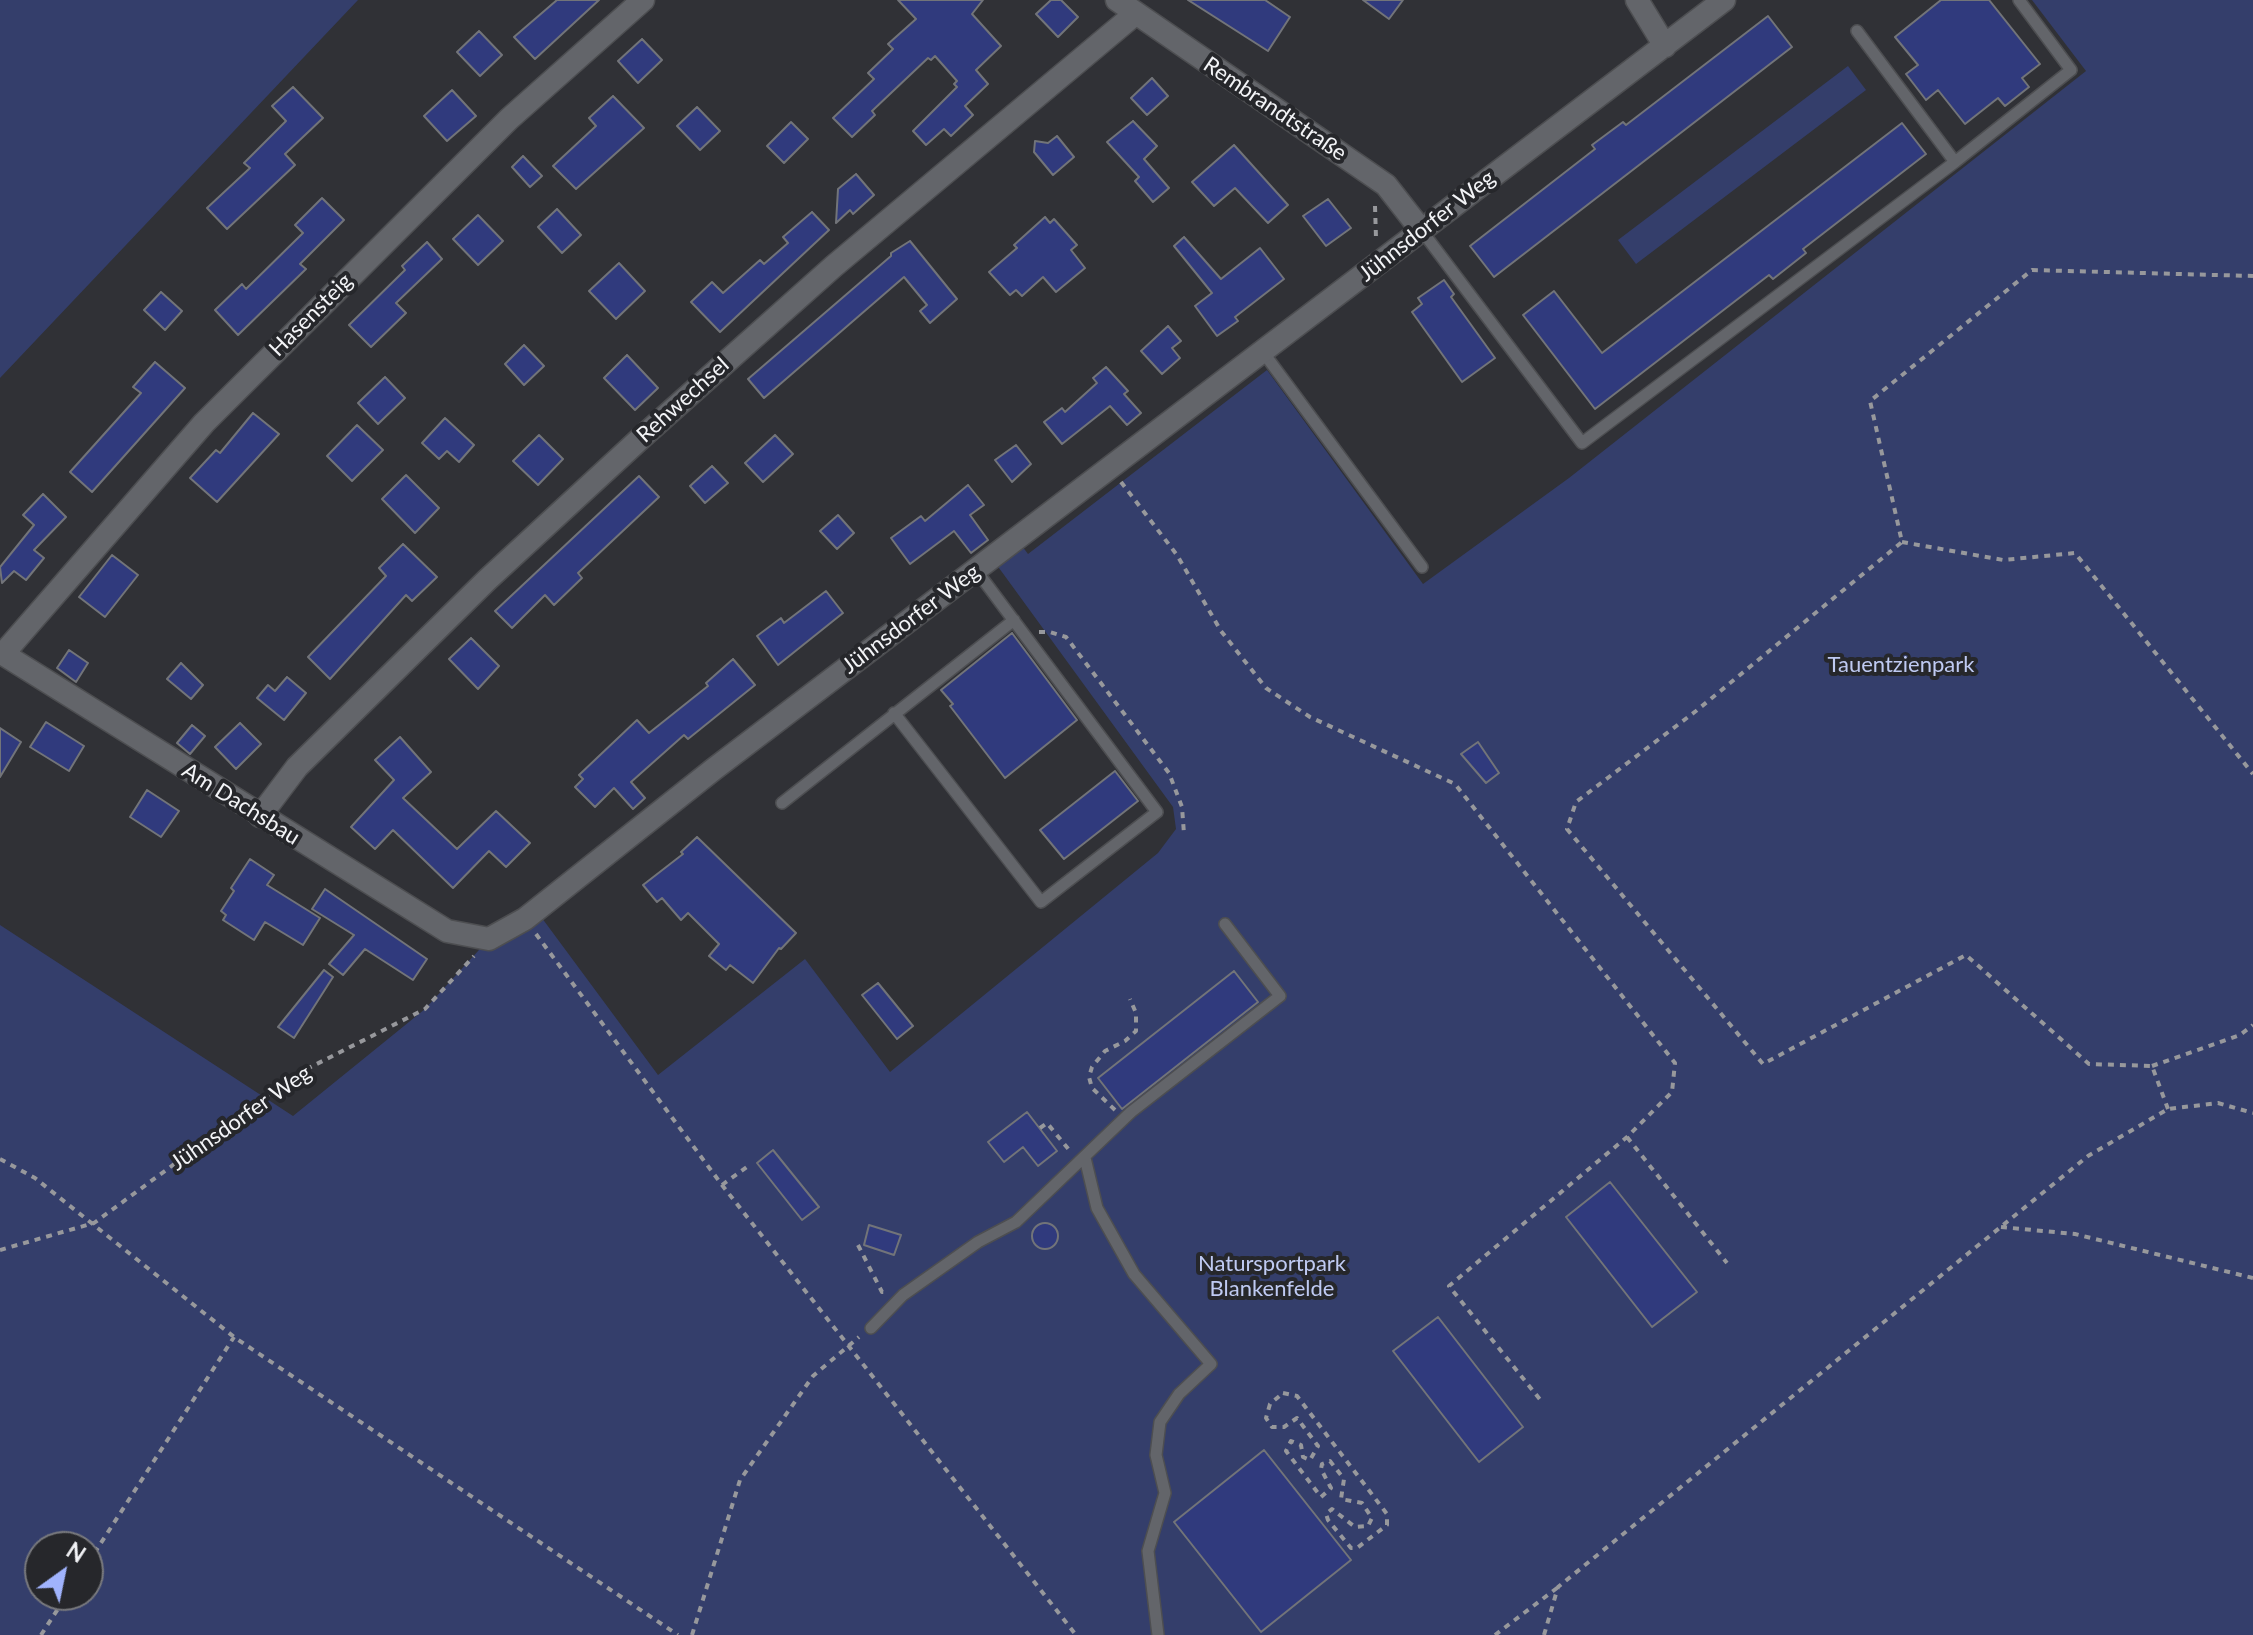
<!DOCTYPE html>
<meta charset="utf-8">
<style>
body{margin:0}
#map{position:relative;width:2253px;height:1635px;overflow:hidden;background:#303136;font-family:Lato,sans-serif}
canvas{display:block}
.north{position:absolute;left:24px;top:1531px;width:80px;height:80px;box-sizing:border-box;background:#26272b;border:2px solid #78797d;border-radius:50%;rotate:33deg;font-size:22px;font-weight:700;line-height:32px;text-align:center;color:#f3f4f7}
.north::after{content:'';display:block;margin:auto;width:28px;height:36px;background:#a0b3fd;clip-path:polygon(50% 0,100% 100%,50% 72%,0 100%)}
</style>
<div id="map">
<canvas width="2253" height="1635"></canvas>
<div class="north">N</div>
</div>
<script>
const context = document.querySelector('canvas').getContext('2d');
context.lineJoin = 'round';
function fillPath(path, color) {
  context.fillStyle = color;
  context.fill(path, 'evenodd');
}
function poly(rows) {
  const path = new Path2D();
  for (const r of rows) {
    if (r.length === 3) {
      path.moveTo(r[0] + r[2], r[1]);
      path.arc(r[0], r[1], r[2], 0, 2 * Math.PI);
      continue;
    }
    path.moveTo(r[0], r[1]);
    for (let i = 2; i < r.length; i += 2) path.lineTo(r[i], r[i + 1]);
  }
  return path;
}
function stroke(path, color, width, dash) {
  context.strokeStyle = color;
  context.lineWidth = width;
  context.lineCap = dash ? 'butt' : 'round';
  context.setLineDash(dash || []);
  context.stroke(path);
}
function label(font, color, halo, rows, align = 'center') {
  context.font = font + ' Lato,sans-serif';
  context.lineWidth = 8;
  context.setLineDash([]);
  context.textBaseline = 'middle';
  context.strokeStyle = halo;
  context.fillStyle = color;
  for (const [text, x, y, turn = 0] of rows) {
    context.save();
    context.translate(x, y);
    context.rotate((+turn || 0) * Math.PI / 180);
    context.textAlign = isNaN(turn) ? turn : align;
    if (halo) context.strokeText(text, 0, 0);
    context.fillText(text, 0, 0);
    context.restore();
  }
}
const green = poly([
 [0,0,358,0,0,378],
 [2032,0,2253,0,2253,1635,0,1635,0,925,293,1116,425,1009,489,939,536,910,658,1075,805,959,890,1072,1158,853,1176,829,1173,807,991,557,1016,538,1028,554,1267,370,1423,584,1569,478,2086,71],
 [40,1547,88,1547,88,1595,40,1595],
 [1848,66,1866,90,1636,264,1618,240]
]);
const building = poly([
 [557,0,599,0,535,59,514,37,557,0],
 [898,0,983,0,972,14,1001,46,976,70,988,84,965,106,973,115,951,136,944,129,926,145,913,131,957,87,954,84,957,81,935,56,931,60,928,58,872,111,875,115,852,137,833,118,874,79,868,73,893,49,888,44,916,19,898,0],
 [1051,0,1061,0,1078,17,1058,37,1036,14,1051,0],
 [1188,0,1265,0,1290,17,1268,51,1188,0],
 [1363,0,1403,0,1389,19,1363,0],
 [1941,0,1989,0,2040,64,2022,78,2029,87,2005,106,1998,98,1965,124,1938,90,1926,100,1906,74,1918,65,1895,37,1941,0],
 [1768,16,1792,47,1494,277,1470,246,1595,149,1592,145,1623,122,1626,125,1768,16],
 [479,31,502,55,480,76,457,52,479,31],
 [642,39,662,60,638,83,618,61,642,39],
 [1152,78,1168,96,1147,115,1131,98,1152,78],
 [293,87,323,118,285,154,295,165,227,229,207,208,250,168,244,163,286,121,272,106,293,87],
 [452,90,476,116,447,141,424,116,452,90],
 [613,96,644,128,576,189,553,166,596,126,589,118,613,96],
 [697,107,720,131,700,150,677,126,697,107],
 [1133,121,1157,146,1144,159,1169,188,1153,202,1135,181,1139,177,1107,142,1133,121],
 [791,122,808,139,784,163,767,146,791,122],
 [1902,123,1926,154,1803,249,1806,253,1773,279,1769,275,1595,409,1523,315,1554,291,1602,353,1902,123],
 [1057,136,1074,157,1053,175,1034,152,1035,141,1048,143,1057,136],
 [1234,145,1288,205,1268,223,1235,188,1214,206,1192,182,1234,145],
 [523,156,542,176,530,187,512,167,523,156],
 [856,174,874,195,853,214,850,210,836,223,838,189,856,174],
 [322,198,344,220,300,264,306,269,238,335,215,310,242,284,246,289,303,233,295,225,322,198],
 [1328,199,1351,228,1326,246,1303,216,1328,199],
 [557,209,581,235,562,253,538,227,557,209],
 [812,212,829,230,720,332,691,302,712,282,723,293,760,260,764,264,788,243,783,237,812,212],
 [478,215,503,241,478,265,453,239,478,215],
 [1045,217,1050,223,1054,219,1077,245,1071,250,1085,268,1056,292,1043,277,1022,296,1016,290,1010,295,989,272,1017,248,1014,245,1045,217],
 [1184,237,1221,279,1260,248,1284,279,1235,317,1238,321,1217,336,1195,306,1212,293,1174,246,1184,237],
 [910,241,957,299,930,323,920,311,927,305,904,277,764,398,748,379,891,256,891,253,910,241],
 [427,242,442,259,396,303,406,313,371,347,349,325,405,270,402,266,427,242],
 [619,263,645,291,616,319,589,291,619,263],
 [1444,280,1454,294,1451,297,1495,358,1462,382,1412,312,1422,304,1418,298,1444,280],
 [161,292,182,311,165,330,144,310,161,292],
 [1168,326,1181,341,1172,348,1180,358,1162,374,1141,351,1168,326],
 [524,345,544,366,524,385,505,364,524,345],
 [627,355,658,388,635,410,604,378,627,355],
 [155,362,185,388,92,492,70,472,141,393,133,387,155,362],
 [1106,367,1128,391,1124,394,1141,413,1127,425,1110,406,1062,444,1044,422,1062,408,1065,412,1097,383,1093,378,1106,367],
 [385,377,405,398,378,424,358,403,385,377],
 [253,413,279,434,217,502,190,478,216,450,220,453,253,413],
 [445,418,474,445,459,462,447,451,439,459,422,443,445,418],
 [357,425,383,450,352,481,327,456,357,425],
 [539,435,563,459,538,485,513,461,539,435],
 [775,435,793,454,763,482,745,463,775,435],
 [1016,445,1031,464,1012,482,995,460,1016,445],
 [712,466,728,483,705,503,690,486,712,466],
 [406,475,439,508,415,533,382,499,406,475],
 [639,476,659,497,578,573,582,578,554,605,545,595,512,628,495,611,639,476],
 [968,485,984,505,970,515,988,540,971,553,954,531,910,564,891,538,921,516,925,521,968,485],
 [43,494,66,517,34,550,44,558,26,580,14,571,2,583,0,567,34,525,23,515,43,494],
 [838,515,854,533,837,549,820,531,838,515],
 [403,544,437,577,412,601,406,595,330,679,308,657,386,576,379,568,403,544],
 [112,555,138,575,105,617,79,597,112,555],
 [826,591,843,613,778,665,757,636,781,618,784,623,826,591],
 [1012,633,1077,720,1005,778,950,706,953,704,941,690,1012,633],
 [471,638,499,666,478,689,449,659,471,638],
 [69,650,88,663,76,682,57,668,69,650],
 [733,659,755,685,688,739,684,735,631,782,645,798,633,809,614,788,595,807,575,787,583,779,579,775,637,720,649,733,708,686,706,683,733,659],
 [181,663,203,685,191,699,167,679,181,663],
 [287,677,306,693,284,720,257,698,268,685,275,691,287,677],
 [46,722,84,746,69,771,30,747,46,722],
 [240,723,261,744,236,769,215,747,240,723],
 [192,725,205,736,190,754,177,743,192,725],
 [0,728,21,742,0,777,0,728],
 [400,737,431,772,403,798,457,849,496,811,530,843,506,867,489,851,453,888,393,830,375,849,351,827,394,780,375,760,400,737],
 [1478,742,1499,773,1486,783,1461,754,1478,742],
 [1115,771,1138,801,1064,859,1040,830,1115,771],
 [147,790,179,811,161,837,130,817,147,790],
 [697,837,796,933,781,949,779,948,753,983,730,965,726,970,709,956,719,944,688,913,681,920,662,898,657,902,643,885,683,854,681,852,697,837],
 [250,859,274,875,267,885,320,918,303,945,265,922,254,940,223,920,226,915,221,911,234,891,231,888,250,859],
 [325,889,427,959,413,980,365,949,343,975,329,964,354,935,312,909,325,889],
 [324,970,333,977,294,1038,278,1027,324,970],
 [1234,971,1258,1002,1122,1109,1098,1078,1234,971],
 [878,983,913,1026,897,1039,862,995,878,983],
 [1027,1112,1057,1151,1038,1166,1023,1147,1004,1162,988,1142,1027,1112],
 [773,1150,819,1207,802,1220,757,1163,773,1150],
 [1610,1182,1697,1292,1652,1327,1566,1217,1610,1182],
 [1045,1236,13],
 [869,1225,901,1235,894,1255,864,1245,869,1225],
 [1438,1317,1523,1427,1479,1462,1393,1351,1438,1317],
 [1264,1450,1351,1560,1261,1632,1174,1522,1264,1450]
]);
const path = poly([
 [1375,206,1376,238],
 [1121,482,1177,555,1221,631,1266,688,1310,717,1455,784,1675,1063,1672,1092,1627,1137,1449,1286,1542,1402],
 [1902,542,2003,560,2075,553,2253,774],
 [1039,632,1050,632,1066,637,1169,773,1182,807,1184,834],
 [536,934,722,1185,1076,1635],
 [2152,1066,2240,1035,2253,1025],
 [2168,1109,2152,1066,2089,1064,1966,955,1763,1064,1567,829,1576,802,1696,711,1902,542,1870,401,2032,270,2253,276],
 [1115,1110,1092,1088,1089,1077,1092,1067,1105,1051,1125,1041,1136,1031,1136,1013,1130,999],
 [1040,1128,1047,1123,1070,1151],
 [1627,1137,1727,1263],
 [0,1159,35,1178,234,1337,678,1635],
 [722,1185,747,1167],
 [2001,1227,2075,1234,2253,1278],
 [858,1245,882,1292,885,1292],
 [0,1250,94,1223,297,1074,425,1009,474,956],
 [1283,1393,1297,1396,1387,1514,1387,1525,1357,1548,1351,1548,1328,1520,1326,1514,1332,1509,1355,1527,1368,1526,1372,1518,1362,1503,1341,1499,1344,1479,1330,1461,1322,1464,1321,1469,1331,1488,1321,1497,1286,1451,1291,1441,1301,1445,1303,1457,1310,1460,1318,1446,1297,1418,1284,1427,1272,1427,1266,1418,1270,1404,1283,1393],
 [88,1563,234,1337],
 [41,1635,67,1595],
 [692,1635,740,1480,813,1376,859,1337],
 [1495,1635,1557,1588],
 [1544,1635,1558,1587,2088,1156,2168,1109,2218,1103,2253,1113]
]);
const service = poly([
 [1857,31,1955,162],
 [1422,231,1582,443,1955,162,2071,70,2019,0],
 [1263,352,1422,567],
 [894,713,1041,902,1157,812,976,570],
 [782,803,1014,620],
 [1085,1158,1097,1208,1134,1274,1211,1364,1179,1394,1160,1422,1156,1455,1165,1493,1148,1551,1158,1635],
 [871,1328,903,1295,978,1242,1016,1222,1131,1112,1280,996,1225,924]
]);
const minor = poly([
 [1117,0,1386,185,1422,231],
 [1637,0,1665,46],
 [0,652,447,931,489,939,525,919,714,769,1724,0],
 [3,654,204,423,509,119,643,0],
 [260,816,297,767,487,580,641,438,834,266,1135,14]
]);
const streetNames = [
 ["Rembrandtstraße",1275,109,34],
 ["Jühnsdorfer Weg",1427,226,-38],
 ["Hasensteig",311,315,-45],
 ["Rehwechsel",683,400,-42],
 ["Jühnsdorfer Weg",911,619,-37],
 ["Am Dachsbau",241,804,32],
 ["Jühnsdorfer Weg",241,1118,-35]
];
const parkNames = [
 ["Tauentzienpark",1901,665],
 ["Natursportpark",1272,1264],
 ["Blankenfelde",1272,1289]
];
fillPath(green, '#343e6b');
fillPath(building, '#303a7d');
stroke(building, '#727479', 2);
stroke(service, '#4d4e51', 14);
stroke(minor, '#4d4e51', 25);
stroke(path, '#97989c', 4, [6, 6]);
stroke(service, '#63656a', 11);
stroke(minor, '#63656a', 22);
label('22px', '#f3f4f7', '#26272b', streetNames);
label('22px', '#bfcaf2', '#26272b', parkNames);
</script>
